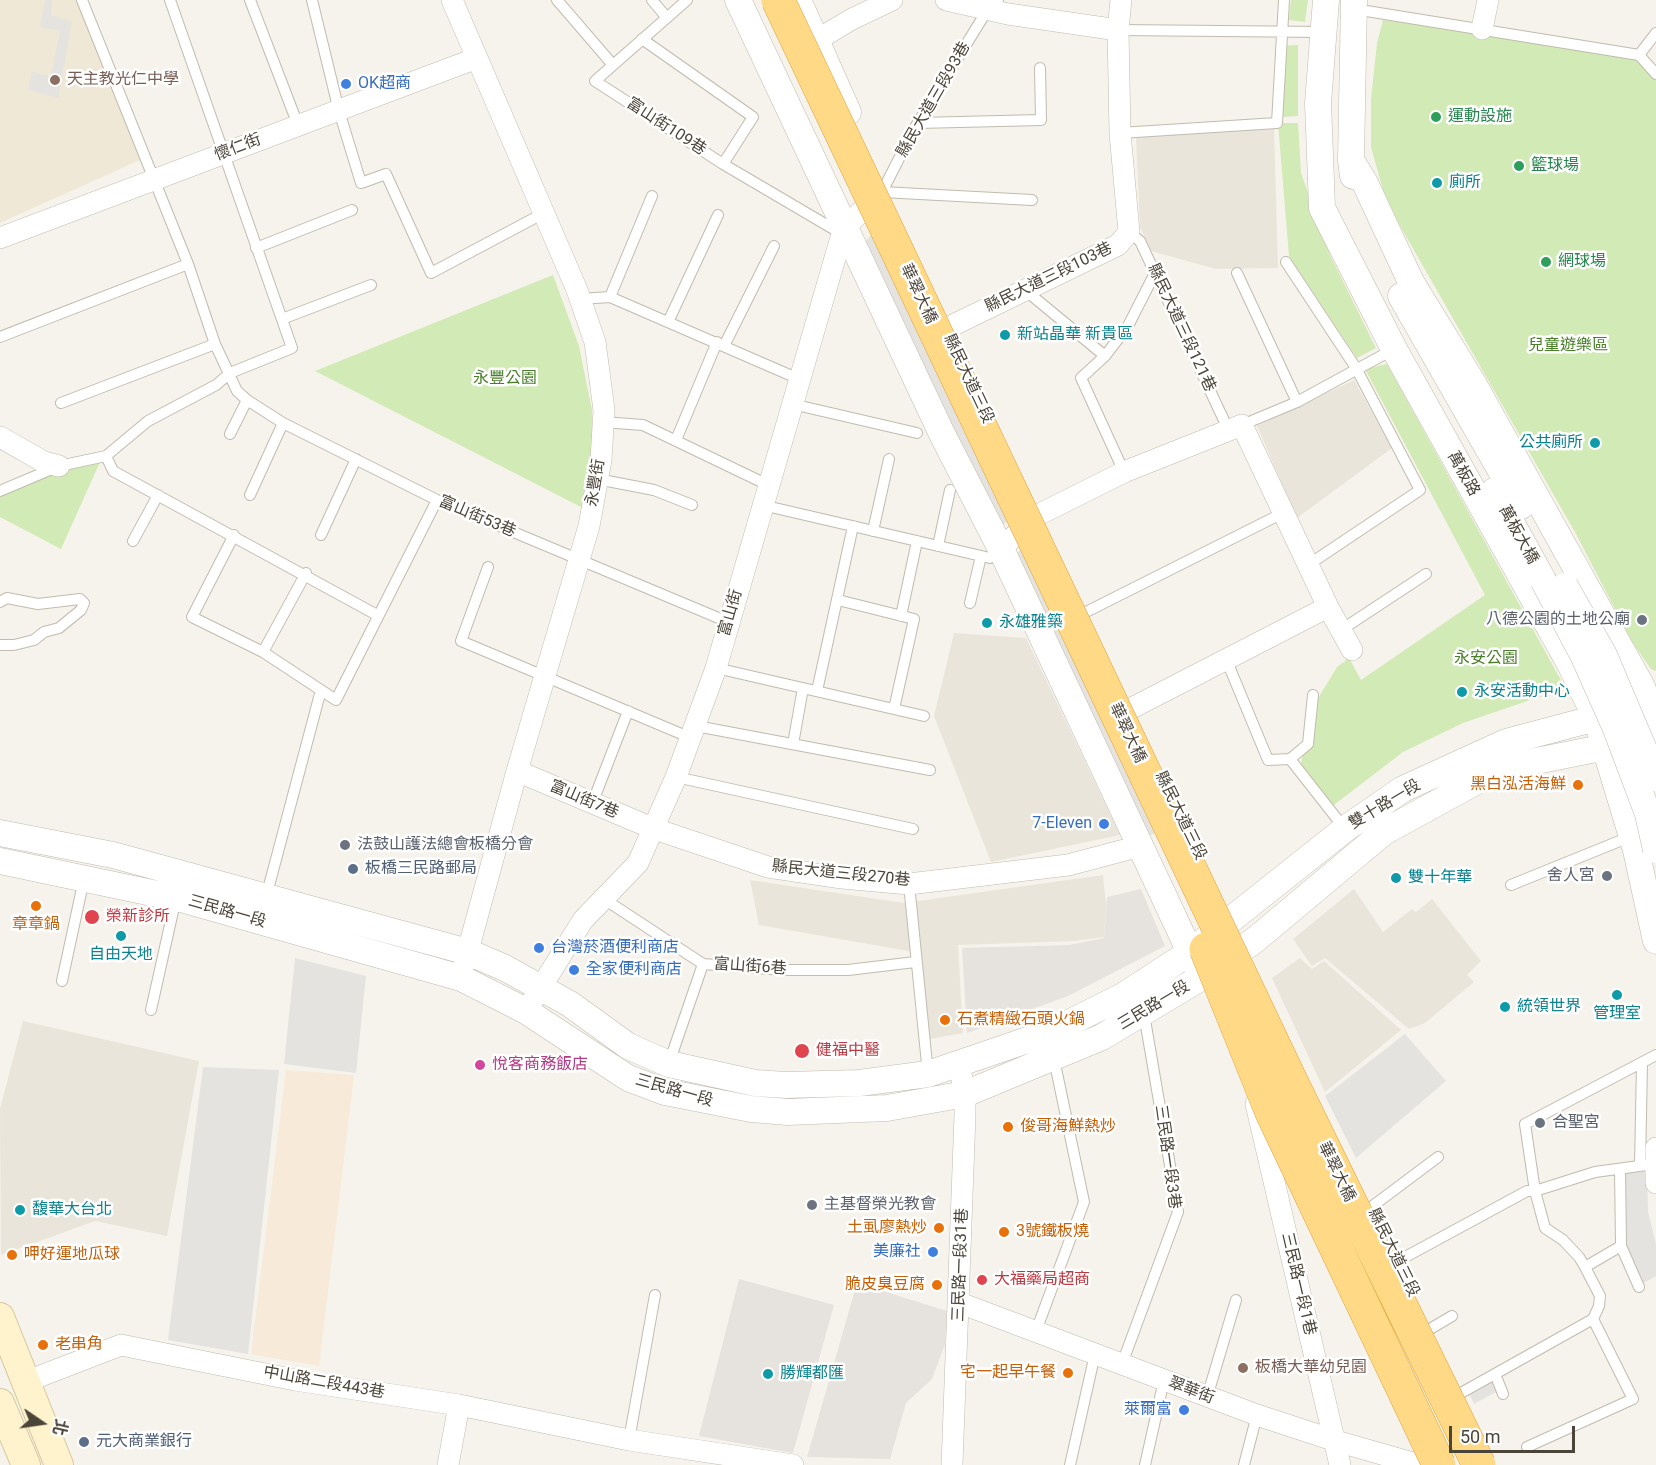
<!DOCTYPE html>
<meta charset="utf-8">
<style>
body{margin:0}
#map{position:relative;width:1656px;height:1465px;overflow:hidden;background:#f6f3ec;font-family:Roboto,"Noto Sans TC",sans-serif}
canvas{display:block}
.north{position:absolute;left:12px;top:1393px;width:60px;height:60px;-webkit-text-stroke:4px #fff;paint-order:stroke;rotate:103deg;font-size:16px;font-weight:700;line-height:24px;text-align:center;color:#4b4439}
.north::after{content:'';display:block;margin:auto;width:21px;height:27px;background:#4b4439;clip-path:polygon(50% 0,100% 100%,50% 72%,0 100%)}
.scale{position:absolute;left:1449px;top:1426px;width:126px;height:27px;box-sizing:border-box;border:3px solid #4b4439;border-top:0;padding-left:8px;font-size:18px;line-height:21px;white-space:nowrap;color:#4b4439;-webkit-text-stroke:4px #fff;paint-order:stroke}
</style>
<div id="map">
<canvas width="1656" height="1465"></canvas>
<div class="north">北</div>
<div class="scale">50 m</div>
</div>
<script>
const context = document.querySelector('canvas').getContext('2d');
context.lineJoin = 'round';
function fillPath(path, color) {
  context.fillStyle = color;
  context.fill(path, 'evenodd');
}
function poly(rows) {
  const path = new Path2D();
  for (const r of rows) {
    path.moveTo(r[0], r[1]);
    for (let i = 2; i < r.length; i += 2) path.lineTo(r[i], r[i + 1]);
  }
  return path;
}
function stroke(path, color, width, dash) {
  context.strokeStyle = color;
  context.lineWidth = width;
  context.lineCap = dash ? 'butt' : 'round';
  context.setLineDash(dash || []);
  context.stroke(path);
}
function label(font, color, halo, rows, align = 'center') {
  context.font = font + ' Roboto,"Noto Sans TC",sans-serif';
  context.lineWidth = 5;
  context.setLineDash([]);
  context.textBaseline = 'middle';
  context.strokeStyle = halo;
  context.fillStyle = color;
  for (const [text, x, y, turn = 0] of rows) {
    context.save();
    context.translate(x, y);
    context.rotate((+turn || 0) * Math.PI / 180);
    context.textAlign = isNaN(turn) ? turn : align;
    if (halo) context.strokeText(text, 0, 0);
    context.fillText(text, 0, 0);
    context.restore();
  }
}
const residential = poly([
 [1274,127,1278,268,1216,269,1151,251,1140,227,1136,137],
 [1354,380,1392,448,1297,518,1257,426],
 [954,633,1026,638,1120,835,991,862,934,716],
 [1103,875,1106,905,1104,937,1074,941,958,945,963,1033,930,1039,920,953,759,925,750,880,904,903],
 [1354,889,1383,932,1412,909,1416,912,1432,899,1481,961,1467,975,1474,982,1425,1023,1409,1029,1325,958,1312,966,1293,939],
 [1300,958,1312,969,1324,961,1401,1030,1325,1092,1272,978],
 [23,1021,199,1061,167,1236,95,1221,1,1255,0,1109]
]);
const commercial = poly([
 [286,1070,354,1075,319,1366,251,1354]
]);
const industrial = poly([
 [1141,889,1165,946,1068,996,967,1033,962,948,1069,945,1104,938,1107,897],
 [739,1279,834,1305,793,1453,699,1436],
 [857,1283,947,1311,945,1344,932,1379,906,1403,890,1459,807,1457]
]);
const education = poly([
 [0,0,81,0,140,160,0,223]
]);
const green = poly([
 [1291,0,1308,0,1305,22,1289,20],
 [1383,20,1639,55,1656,74,1656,671,1651,669,1632,642,1576,534,1399,224,1383,190,1371,147,1371,99,1377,43],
 [1298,45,1298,116,1283,117,1281,46],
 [1278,123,1298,123,1301,173,1330,255,1376,348,1357,358,1289,256],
 [553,275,579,346,592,410,594,460,583,508,315,371],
 [1387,364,1568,693,1539,697,1463,723,1403,752,1330,808,1300,772,1308,715,1337,667,1349,658,1361,680,1485,595,1365,369],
 [104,453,61,549,0,517,0,496]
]);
const parking = poly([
 [45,0,52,0,51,15,72,22,58,98,28,90,32,72,51,76,60,31,40,27],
 [887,217,1024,510,998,528,863,244],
 [1037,535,1159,831,1145,838,1011,558],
 [295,958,366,976,356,1073,284,1064],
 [1405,1034,1446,1081,1356,1158,1325,1096],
 [203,1067,279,1070,248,1354,168,1340],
 [1647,1170,1648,1212,1656,1244,1656,1276,1642,1284,1627,1252,1623,1173],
 [1494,1379,1498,1391,1474,1404,1468,1391]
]);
const service = poly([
 [82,0,188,264,215,344,237,391,247,400,283,423,437,500,728,622],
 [250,0,298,125],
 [312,0,339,111,361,183,386,174,431,273,544,213],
 [557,0,613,65],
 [652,0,667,18],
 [687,0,595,81,723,164,842,234],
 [998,0,988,9,914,129,882,192,1032,200],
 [1354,9,1639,55,1656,74],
 [1118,30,1322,32],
 [642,39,753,117,723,164],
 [1639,55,1656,33],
 [918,123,1041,120,1040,68],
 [1120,133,1277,123,1284,0],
 [1129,232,1140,241,1228,429],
 [256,248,352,210],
 [1286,262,1356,368,1420,490,1308,565],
 [1237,273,1297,402],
 [1025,290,1105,356,1081,378,1124,472],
 [610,297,652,196],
 [580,299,610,297,799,379],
 [282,319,371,285],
 [669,320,718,215],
 [0,337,188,264],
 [724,346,774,246],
 [1105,356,1128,326,1155,273],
 [61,403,215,344],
 [792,404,917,433],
 [603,422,643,425,768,485],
 [1242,425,1297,402,1394,349],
 [230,434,247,400],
 [676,440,717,342],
 [106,456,113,471,377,615],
 [597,479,654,490,692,505],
 [0,491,59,466,106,456,148,421,216,385,230,373,292,348,170,0],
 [250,495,283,423],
 [762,505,990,558,1001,549],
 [873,531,889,459],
 [234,535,192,617,263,652,336,700,437,500],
 [321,535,356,459],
 [133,541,158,495],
 [938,546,950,490],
 [488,567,461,641,691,738],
 [838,600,914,619,894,709],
 [0,602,7,598,38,604,80,599,84,603,81,610,59,628,44,632,34,640,14,645,0,645],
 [970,603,981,556],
 [1084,613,1283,513],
 [901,616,917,541],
 [1341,630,1426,574],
 [263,652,306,573],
 [1226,659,1268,760,1290,759,1308,744,1313,695],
 [716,668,924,716],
 [817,691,853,526],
 [696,726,930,770],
 [793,744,803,688],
 [1290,759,1345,829],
 [676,777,913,829],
 [592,804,628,711],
 [909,884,928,1074],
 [1511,885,1632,836],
 [266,897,321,690],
 [604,899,703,964,783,970,848,970,915,962],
 [62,981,84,879],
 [151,1010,176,898],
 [669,1063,703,964],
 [1640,1166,1642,1063],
 [1620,1169,1621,1246,1639,1287],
 [1370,1208,1438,1157],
 [1396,1262,1527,1191,1535,1191,1595,1172,1654,1164],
 [1585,1267,1621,1246],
 [1593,1319,1599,1306,1600,1296,1585,1267,1579,1257,1563,1240,1545,1228,1535,1191,1525,1124,1656,1055],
 [1430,1329,1452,1316],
 [1036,1331,1084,1202,1054,1059],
 [1122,1364,1178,1212,1144,1014],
 [1495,1374,1503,1394],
 [1461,1393,1593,1319],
 [1207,1397,1236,1300],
 [629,1440,655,1295],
 [1527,1447,1633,1399,1593,1319],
 [1070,1465,1095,1354],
 [1145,1465,1164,1380],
 [1244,1465,1257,1415]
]);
const minor = poly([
 [452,0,577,290,595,342,604,410,601,460,589,526,517,771,464,965],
 [946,0,1008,14,1118,30],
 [1482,29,1488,0],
 [817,40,852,19,892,0],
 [0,238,477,58],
 [945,329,1118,245,1129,232,1120,133,1118,30,1121,0],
 [0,437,44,462,59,466],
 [1001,549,1034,517,1124,472,1242,425,1328,607,1352,650],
 [1128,710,1328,607],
 [517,771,652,828,768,867,842,878,909,884,1068,865,1140,846],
 [533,1000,583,920,638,863,676,777,716,668,842,234,845,227,881,193],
 [1256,1104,1340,1465],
 [1656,1148,1656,1183],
 [960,1303,1257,1415,1336,1441,1420,1465,1427,1464],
 [25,1382,121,1345,295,1380,459,1405,629,1440,793,1465],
 [448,1465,459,1405],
 [952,1465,965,1115,965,1094,959,1065]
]);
const tertiary = poly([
 [738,0,942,434,1001,549,1197,967],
 [798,0,848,112],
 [1326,0,1318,103,1322,208,1394,349,1571,666,1596,718,1636,850,1656,941],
 [1351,160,1365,183,1411,282,1473,383,1641,685,1656,720],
 [1353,176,1351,160,1354,0],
 [1401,296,1521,506],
 [1494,491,1543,580],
 [0,833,113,855,468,952,505,968,570,1004,628,1046,669,1064,755,1083,786,1085,859,1083,928,1074,1051,1032,1123,996,1189,953,1345,829,1403,789,1506,742,1596,718,1656,708],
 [0,861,181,899,461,978,526,1011,628,1078,665,1092,751,1109,788,1112,887,1108,965,1094,1102,1037,1202,977,1255,940,1384,832,1477,781,1516,765,1656,737]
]);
const secondary = poly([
 [0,1317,59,1465],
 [0,1403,26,1465]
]);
const tertiaryBridge = poly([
 [1543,580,1584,657,1616,729,1648,814,1656,850],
 [1565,586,1604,655,1656,778]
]);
const trunkBridge = poly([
 [778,0,1291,1081,1479,1465],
 [1206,949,1272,1113,1439,1465]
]);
const markers = [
 [55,80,6,"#8d6e63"],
 [346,84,6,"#3f7fe0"],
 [1436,117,6,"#2e9e5b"],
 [1519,166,6,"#2e9e5b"],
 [1437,183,6,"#0f9aa8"],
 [1546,262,6,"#2e9e5b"],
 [1005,335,6,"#0f9aa8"],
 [1595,443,6,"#0f9aa8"],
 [1642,620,6,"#6b7280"],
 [987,623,6,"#0f9aa8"],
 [1462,692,6,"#0f9aa8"],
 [1578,785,6,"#e8710a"],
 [1104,824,6,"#3f7fe0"],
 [345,845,6,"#6b7280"],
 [353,869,6,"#5c6f8a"],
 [1607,876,6,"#6b7280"],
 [1396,878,6,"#0f9aa8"],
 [36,906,6,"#e8710a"],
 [92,917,8,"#e0444e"],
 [121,936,6,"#0f9aa8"],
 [539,948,6,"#3f7fe0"],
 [574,970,6,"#3f7fe0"],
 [1617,995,6,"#0f9aa8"],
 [1505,1007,6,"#0f9aa8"],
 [945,1020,6,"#e8710a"],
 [802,1051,8,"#e0444e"],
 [480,1065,6,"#d1479c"],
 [1540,1123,6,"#6b7280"],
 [1008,1127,6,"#e8710a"],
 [812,1205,6,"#6b7280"],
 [20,1210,6,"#0f9aa8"],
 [939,1228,6,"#e8710a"],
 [1004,1232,6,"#e8710a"],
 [933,1252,6,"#3f7fe0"],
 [12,1255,6,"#e8710a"],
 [982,1280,6,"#e0444e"],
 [937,1285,6,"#e8710a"],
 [43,1345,6,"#e8710a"],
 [1243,1368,6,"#8d6e63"],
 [1068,1373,6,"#e8710a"],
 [768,1374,6,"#0f9aa8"],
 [1184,1410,6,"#3f7fe0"],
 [84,1442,6,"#5c6f8a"]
];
const educationNames = [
 ["天主教光仁中學",67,80],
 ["板橋大華幼兒園",1255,1368]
];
const shopNames = [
 ["OK超商",358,84],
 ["7-Eleven",1092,824,"right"],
 ["台灣菸酒便利商店",551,948],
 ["全家便利商店",586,970],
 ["美廉社",921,1252,"right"],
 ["萊爾富",1172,1410,"right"]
];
const streetNames = [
 ["縣民大道三段93巷",934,100,-60],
 ["富山街109巷",666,127,33],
 ["懷仁街",238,148,-21],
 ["縣民大道三段103巷",1049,278,-26],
 ["華翠大橋",918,294,65],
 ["縣民大道三段121巷",1181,328,65],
 ["縣民大道三段",968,379,65],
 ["萬板路",1463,474,61],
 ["永豐街",596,483,-81],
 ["富山街53巷",477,517,23],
 ["萬板大橋",1518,535,61],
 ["富山街",731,613,-74],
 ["華翠大橋",1127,733,65],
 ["富山街7巷",584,800,23],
 ["雙十路一段",1385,805,-31],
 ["縣民大道三段",1180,816,64],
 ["縣民大道三段270巷",841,874,6],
 ["三民路一段",227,912,16],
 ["富山街6巷",750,967,4],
 ["三民路一段",1154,1006,-31],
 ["三民路一段",674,1091,16],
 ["三民路一段3巷",1167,1157,82],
 ["華翠大橋",1336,1172,64],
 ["縣民大道三段",1393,1253,64],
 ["三民路一段31巷",961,1265,-88],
 ["三民路一段1巷",1298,1284,77],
 ["中山路二段443巷",324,1383,10],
 ["翠華街",1191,1391,21]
];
const leisureNames = [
 ["運動設施",1448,117],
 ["籃球場",1531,166],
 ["網球場",1558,262]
];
const cultureNames = [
 ["廁所",1449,183],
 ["新站晶華 新貴區",1017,335],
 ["公共廁所",1583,443,"right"],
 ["永雄雅築",999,623],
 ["永安活動中心",1474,692],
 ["雙十年華",1408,878],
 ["自由天地",121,955,"center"],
 ["統領世界",1517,1007],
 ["管理室",1617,1014,"center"],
 ["馥華大台北",32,1210],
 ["勝輝都匯",780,1374]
];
const parkNames = [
 ["兒童遊樂區",1568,346],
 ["永豐公園",505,379],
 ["永安公園",1486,659]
];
const worshipNames = [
 ["八德公園的土地公廟",1630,620,"right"],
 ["法鼓山護法總會板橋分會",357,845],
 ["舍人宮",1595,876,"right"],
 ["合聖宮",1552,1123],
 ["主基督榮光教會",824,1205]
];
const foodNames = [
 ["黑白泓活海鮮",1566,785,"right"],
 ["章章鍋",36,925,"center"],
 ["石煮精緻石頭火鍋",957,1020],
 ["俊哥海鮮熱炒",1020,1127],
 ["土虱廖熱炒",927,1228,"right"],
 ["3號鐵板燒",1016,1232],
 ["呷好運地瓜球",24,1255],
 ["脆皮臭豆腐",925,1285,"right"],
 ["老串角",55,1345],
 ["宅一起早午餐",1056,1373,"right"]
];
const serviceNames = [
 ["板橋三民路郵局",365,869],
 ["元大商業銀行",96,1442]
];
const healthNames = [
 ["榮新診所",106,917],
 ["健福中醫",816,1051],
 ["大福藥局超商",994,1280]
];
const hotelNames = [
 ["悅客商務飯店",492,1065]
];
fillPath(residential, '#eae5da');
fillPath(commercial, '#f7ead8');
fillPath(industrial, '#e6e2dd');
fillPath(education, '#efe8d6');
fillPath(green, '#d2eab5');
fillPath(parking, '#e5e3e0');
stroke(service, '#c2bbae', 12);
stroke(minor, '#c2bbae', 22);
stroke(tertiary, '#c2bbae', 27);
stroke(secondary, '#d6c79b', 30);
stroke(service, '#fff', 10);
stroke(minor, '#fff', 21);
stroke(tertiary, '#fff', 26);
stroke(secondary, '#fff3cd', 28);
stroke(tertiaryBridge, '#c2bbae', 27, []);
stroke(trunkBridge, '#e0a43c', 34, []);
stroke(tertiaryBridge, '#fff', 26);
stroke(trunkBridge, '#ffd985', 33);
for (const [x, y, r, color] of markers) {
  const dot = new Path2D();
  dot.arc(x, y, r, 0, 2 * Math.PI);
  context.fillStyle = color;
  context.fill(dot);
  stroke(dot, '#fff', 2);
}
label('16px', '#785e54', '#fff', educationNames, 'left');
label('16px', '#366cbe', '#fff', shopNames, 'left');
label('16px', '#4b4439', '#fff', streetNames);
label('16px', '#27864d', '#fff', leisureNames, 'left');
label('16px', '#0d838f', '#fff', cultureNames, 'left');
label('16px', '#4a7f2a', '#fff', parkNames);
label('16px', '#5b616d', '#fff', worshipNames, 'left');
label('16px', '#c56008', '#fff', foodNames, 'left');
label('16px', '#4e5e75', '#fff', serviceNames, 'left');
label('16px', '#be3a42', '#fff', healthNames, 'left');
label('16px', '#b23c85', '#fff', hotelNames, 'left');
</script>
